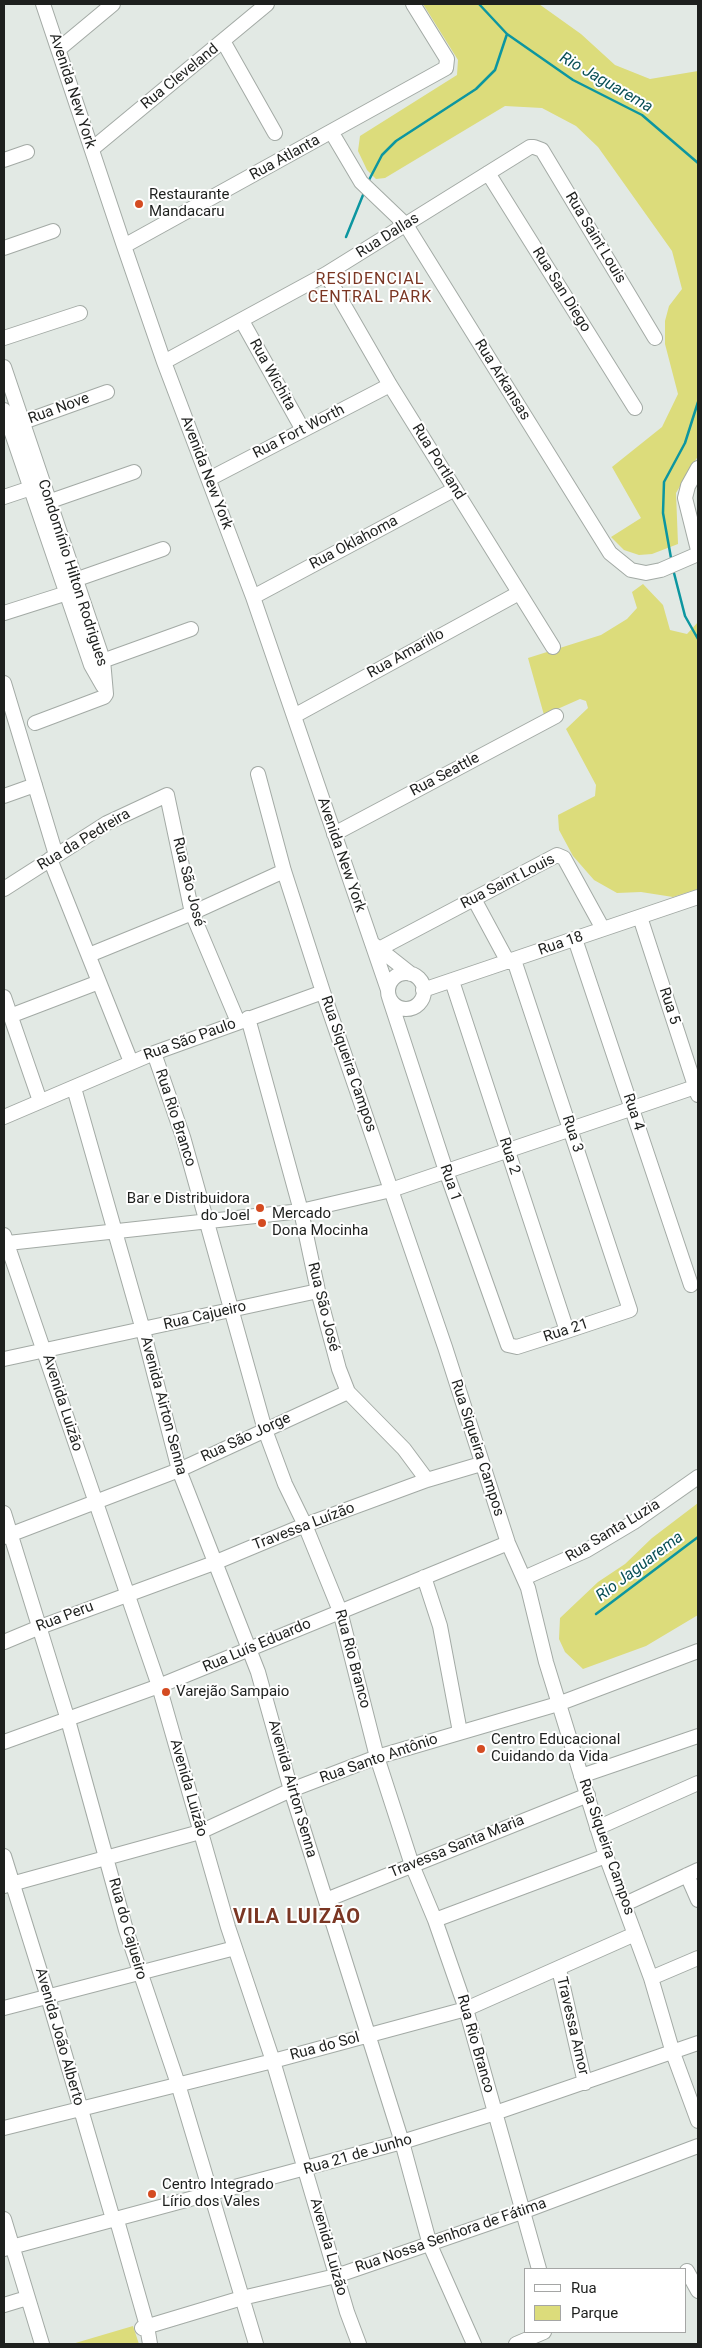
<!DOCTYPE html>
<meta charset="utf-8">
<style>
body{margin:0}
#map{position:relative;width:702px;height:2348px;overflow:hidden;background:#e2e9e4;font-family:Roboto,sans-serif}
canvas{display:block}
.frame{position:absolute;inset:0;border:5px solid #1e201e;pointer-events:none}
.legend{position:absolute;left:524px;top:2268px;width:162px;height:65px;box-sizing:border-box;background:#fff;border:1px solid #a5a6a5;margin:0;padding:6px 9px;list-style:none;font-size:15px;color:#1e201e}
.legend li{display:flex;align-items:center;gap:10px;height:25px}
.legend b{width:25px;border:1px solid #a5a6a5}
</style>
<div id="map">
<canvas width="702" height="2348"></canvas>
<div class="frame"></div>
<ul class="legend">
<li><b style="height:6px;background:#fff"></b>Rua</li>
<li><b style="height:14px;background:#dcdc7b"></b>Parque</li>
</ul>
</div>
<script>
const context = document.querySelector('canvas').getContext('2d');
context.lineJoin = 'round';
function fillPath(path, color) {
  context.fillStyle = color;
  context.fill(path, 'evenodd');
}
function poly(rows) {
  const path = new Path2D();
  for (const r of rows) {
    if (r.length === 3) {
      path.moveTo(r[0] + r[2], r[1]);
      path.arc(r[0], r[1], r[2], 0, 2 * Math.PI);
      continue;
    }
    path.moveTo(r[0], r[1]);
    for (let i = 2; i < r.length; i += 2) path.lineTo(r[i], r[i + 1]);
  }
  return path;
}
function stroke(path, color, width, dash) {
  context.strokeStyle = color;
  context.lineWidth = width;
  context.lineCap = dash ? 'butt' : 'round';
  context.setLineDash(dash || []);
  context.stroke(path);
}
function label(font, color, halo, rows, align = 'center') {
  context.font = font + ' Roboto,sans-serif';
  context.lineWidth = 4;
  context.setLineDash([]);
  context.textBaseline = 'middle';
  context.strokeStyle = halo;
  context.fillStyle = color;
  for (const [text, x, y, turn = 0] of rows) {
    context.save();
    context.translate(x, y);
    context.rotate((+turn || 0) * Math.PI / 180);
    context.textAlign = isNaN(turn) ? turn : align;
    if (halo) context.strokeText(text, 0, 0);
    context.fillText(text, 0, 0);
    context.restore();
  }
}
const green = poly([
 [423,4,539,4,581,34,615,65,650,79,698,71,698,456,676,493,678,544,652,554,639,555,624,550,611,537,641,518,612,467,662,427,678,394,665,344,665,321,669,306,682,289,672,251,598,147,576,126,542,108,505,106,385,178,376,179,367,170,358,151,360,136,457,75,458,60],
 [643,584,663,605,670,630,687,634,698,622,698,889,673,897,641,892,617,893,594,880,573,856,559,830,558,815,595,796,596,785,566,729,588,708,586,701,580,699,544,715,528,658,601,635,627,619,637,608,632,592],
 [698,1503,698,1615,646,1646,583,1669,565,1652,559,1639,560,1618,598,1582,625,1564,652,1538],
 [133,2326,139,2344,72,2344]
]);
const stream = poly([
 [479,4,507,34,573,80,642,115,698,163],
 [369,180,382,155,396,141,476,89,495,70,507,34],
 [346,237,363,195],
 [671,558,663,513,664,482,685,443,698,402],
 [674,573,685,616,698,639],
 [596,1614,698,1537]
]);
const minor = poly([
 [43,4,124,246,164,362,253,597,388,990],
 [223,41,275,133],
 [59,49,113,4],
 [332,133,361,182,406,225,610,553,631,570,646,573,661,570,698,554],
 [92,149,267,4],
 [4,160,27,152],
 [488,173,635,408],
 [124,246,446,68,447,59,413,4],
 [4,248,53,231],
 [326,274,390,385,553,647],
 [242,321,303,430],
 [4,338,80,313],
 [164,362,326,274,530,147,534,147,542,150,655,338],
 [4,367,103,660,106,694],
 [4,410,91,665,103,686],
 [15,425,107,392],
 [698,468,688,486,685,498,698,550],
 [209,479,390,385],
 [4,497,31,488],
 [42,504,134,472],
 [69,582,163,549],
 [253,597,455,489],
 [4,613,67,593],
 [94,664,191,629],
 [4,683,56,855],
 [294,716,519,593],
 [35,723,104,697,106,694],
 [258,774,284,871,323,992,445,1347,508,1543,528,1588,546,1662,606,1856,651,1978,673,2053,698,2121],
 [4,796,35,785],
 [334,834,556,716],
 [50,859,131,1062],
 [4,889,107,823,167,795,192,913,238,1022],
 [474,899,508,962],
 [640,917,698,1095],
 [575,939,691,1285],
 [373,944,411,974],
 [379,949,557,855,564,858,603,929],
 [89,955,192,913,284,871],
 [406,991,18],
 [452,981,567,1331],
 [423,990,698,897],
 [4,997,40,1101],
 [390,1000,446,1171,508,1345,517,1347,567,1331,630,1310,514,960],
 [10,1016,99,982],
 [248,1018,301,1211,318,1291,339,1369,348,1392,404,1449,427,1480],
 [154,1053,183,1137,265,1430,285,1484,305,1525,340,1611,377,1757,412,1865,435,1920,466,2009,539,2269],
 [74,1088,143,1330,179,1470,258,1672,291,1790,402,2142,430,2245,474,2344],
 [4,1117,154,1053,323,992],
 [4,1235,159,1686,228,1927,273,2061,347,2312,359,2344],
 [8,1243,301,1211,391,1190,698,1086],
 [4,1359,318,1291],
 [4,1513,68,1720,126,1930,178,2084,256,2344],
 [4,1537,179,1470,348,1392],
 [424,1577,440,1626,460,1732],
 [524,1578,587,1550,634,1522,698,1477],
 [4,1642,40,1627,214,1563,305,1525,427,1480,481,1464],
 [4,1742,159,1686,508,1543],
 [581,1776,698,1736],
 [597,1828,698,1783],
 [4,1856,48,1997,113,2219,118,2224,147,2326,150,2344],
 [687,1875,698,1900],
 [4,1886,200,1832,291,1790,377,1757,558,1704,698,1651],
 [326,1900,588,1795],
 [625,1904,698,1870],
 [435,1920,606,1856],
 [559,1969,585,2083],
 [651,1978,698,1958],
 [4,2008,235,1948],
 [4,2128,273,2061,466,2009,635,1934],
 [4,2219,42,2344],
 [4,2249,402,2142,495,2113,698,2043],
 [687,2271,698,2291],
 [4,2305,27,2298],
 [142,2328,242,2298,336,2276,522,2212,698,2146],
 [516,2344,544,2332]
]);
const markers = [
 [139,204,5,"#d44b21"],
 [260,1208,5,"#d44b21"],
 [262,1223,5,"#d44b21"],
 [166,1692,5,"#d44b21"],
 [481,1749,5,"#d44b21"],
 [152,2194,5,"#d44b21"]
];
const streetNames = [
 ["Rua Cleveland",180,77,-39],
 ["Avenida New York",72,91,72],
 ["Rua Atlanta",285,158,-29],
 ["Rua Dallas",388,236,-32],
 ["Rua Saint Louis",595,238,59],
 ["Rua San Diego",561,290,58],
 ["Rua Wichita",272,375,61],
 ["Rua Arkansas",502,380,58],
 ["Rua Nove",59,409,-20],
 ["Rua Fort Worth",299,432,-27],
 ["Rua Portland",438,462,58],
 ["Avenida New York",206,473,69],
 ["Rua Oklahoma",354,543,-28],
 ["Condomínio Hilton Rodrigues",72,573,72],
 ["Rua Amarillo",406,654,-29],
 ["Rua Seattle",445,775,-28],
 ["Rua da Pedreira",84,840,-31],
 ["Avenida New York",341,855,71],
 ["Rua São José",188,882,76],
 ["Rua Saint Louis",508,882,-27],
 ["Rua 18",561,944,-19],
 ["Rua 5",669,1006,72],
 ["Rua São Paulo",190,1040,-20],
 ["Rua Siqueira Campos",348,1064,71],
 ["Rua 4",633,1112,72],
 ["Rua Rio Branco",175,1118,72],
 ["Rua 3",572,1134,72],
 ["Rua 2",509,1156,72],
 ["Rua 1",450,1183,71],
 ["Rua São José",323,1307,76],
 ["Rua Cajueiro",205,1316,-13],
 ["Rua 21",566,1331,-18],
 ["Avenida Luizão",62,1403,72],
 ["Avenida Airton Senna",163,1406,75],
 ["Rua São Jorge",246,1438,-25],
 ["Rua Siqueira Campos",477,1448,72],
 ["Travessa Luízão",304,1527,-21],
 ["Rua Santa Luzia",613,1531,-31],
 ["Rua Peru",65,1617,-21],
 ["Rua Luís Eduardo",257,1646,-23],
 ["Rua Rio Branco",352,1659,75],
 ["Rua Santo Antônio",379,1759,-19],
 ["Avenida Luizão",188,1788,74],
 ["Avenida Airton Senna",292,1789,74],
 ["Travessa Santa Maria",457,1847,-22],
 ["Rua Siqueira Campos",606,1847,71],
 ["Rua do Cajueiro",127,1929,74],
 ["Travessa Amor",572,2026,77],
 ["Avenida João Alberto",59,2037,74],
 ["Rua Rio Branco",475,2044,74],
 ["Rua do Sol",325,2047,-15],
 ["Rua 21 de Junho",358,2155,-16],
 ["Rua Nossa Senhora de Fátima",451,2236,-19],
 ["Avenida Luizão",328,2247,74]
];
const poiNames = [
 ["Restaurante",149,195],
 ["Mandacaru",149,212],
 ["Bar e Distribuidora",250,1199,"right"],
 ["do Joel",250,1216,"right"],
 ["Mercado",272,1214],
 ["Dona Mocinha",272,1231],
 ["Varejão Sampaio",176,1692],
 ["Centro Educacional",491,1740],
 ["Cuidando da Vida",491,1757],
 ["Centro Integrado",162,2185],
 ["Lírio dos Vales",162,2202]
];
const waterNames = [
 ["Rio Jaguarema",606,83,30],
 ["Rio Jaguarema",640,1567,-37]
];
const neighbourhoodNames = [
 ["RESIDENCIAL",370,280],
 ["CENTRAL PARK",370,298]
];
const districtNames = [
 ["VILA LUIZÃO",297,1918]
];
fillPath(green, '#dcdc7b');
stroke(stream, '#0c96a0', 2.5);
stroke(minor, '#a3aaa5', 16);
stroke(minor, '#fff', 14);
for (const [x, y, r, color] of markers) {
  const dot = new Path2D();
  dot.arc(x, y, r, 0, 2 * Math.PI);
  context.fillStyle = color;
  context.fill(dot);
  stroke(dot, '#fff', 2);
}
label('15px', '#1e201e', '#fff', streetNames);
label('15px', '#1e201e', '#fff', poiNames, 'left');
label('italic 16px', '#0a5056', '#fff', waterNames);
context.letterSpacing = '1px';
label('16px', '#7a3623', '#fff', neighbourhoodNames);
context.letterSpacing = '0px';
context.letterSpacing = '1px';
label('bold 20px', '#7a3623', '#fff', districtNames);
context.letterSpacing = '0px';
</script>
